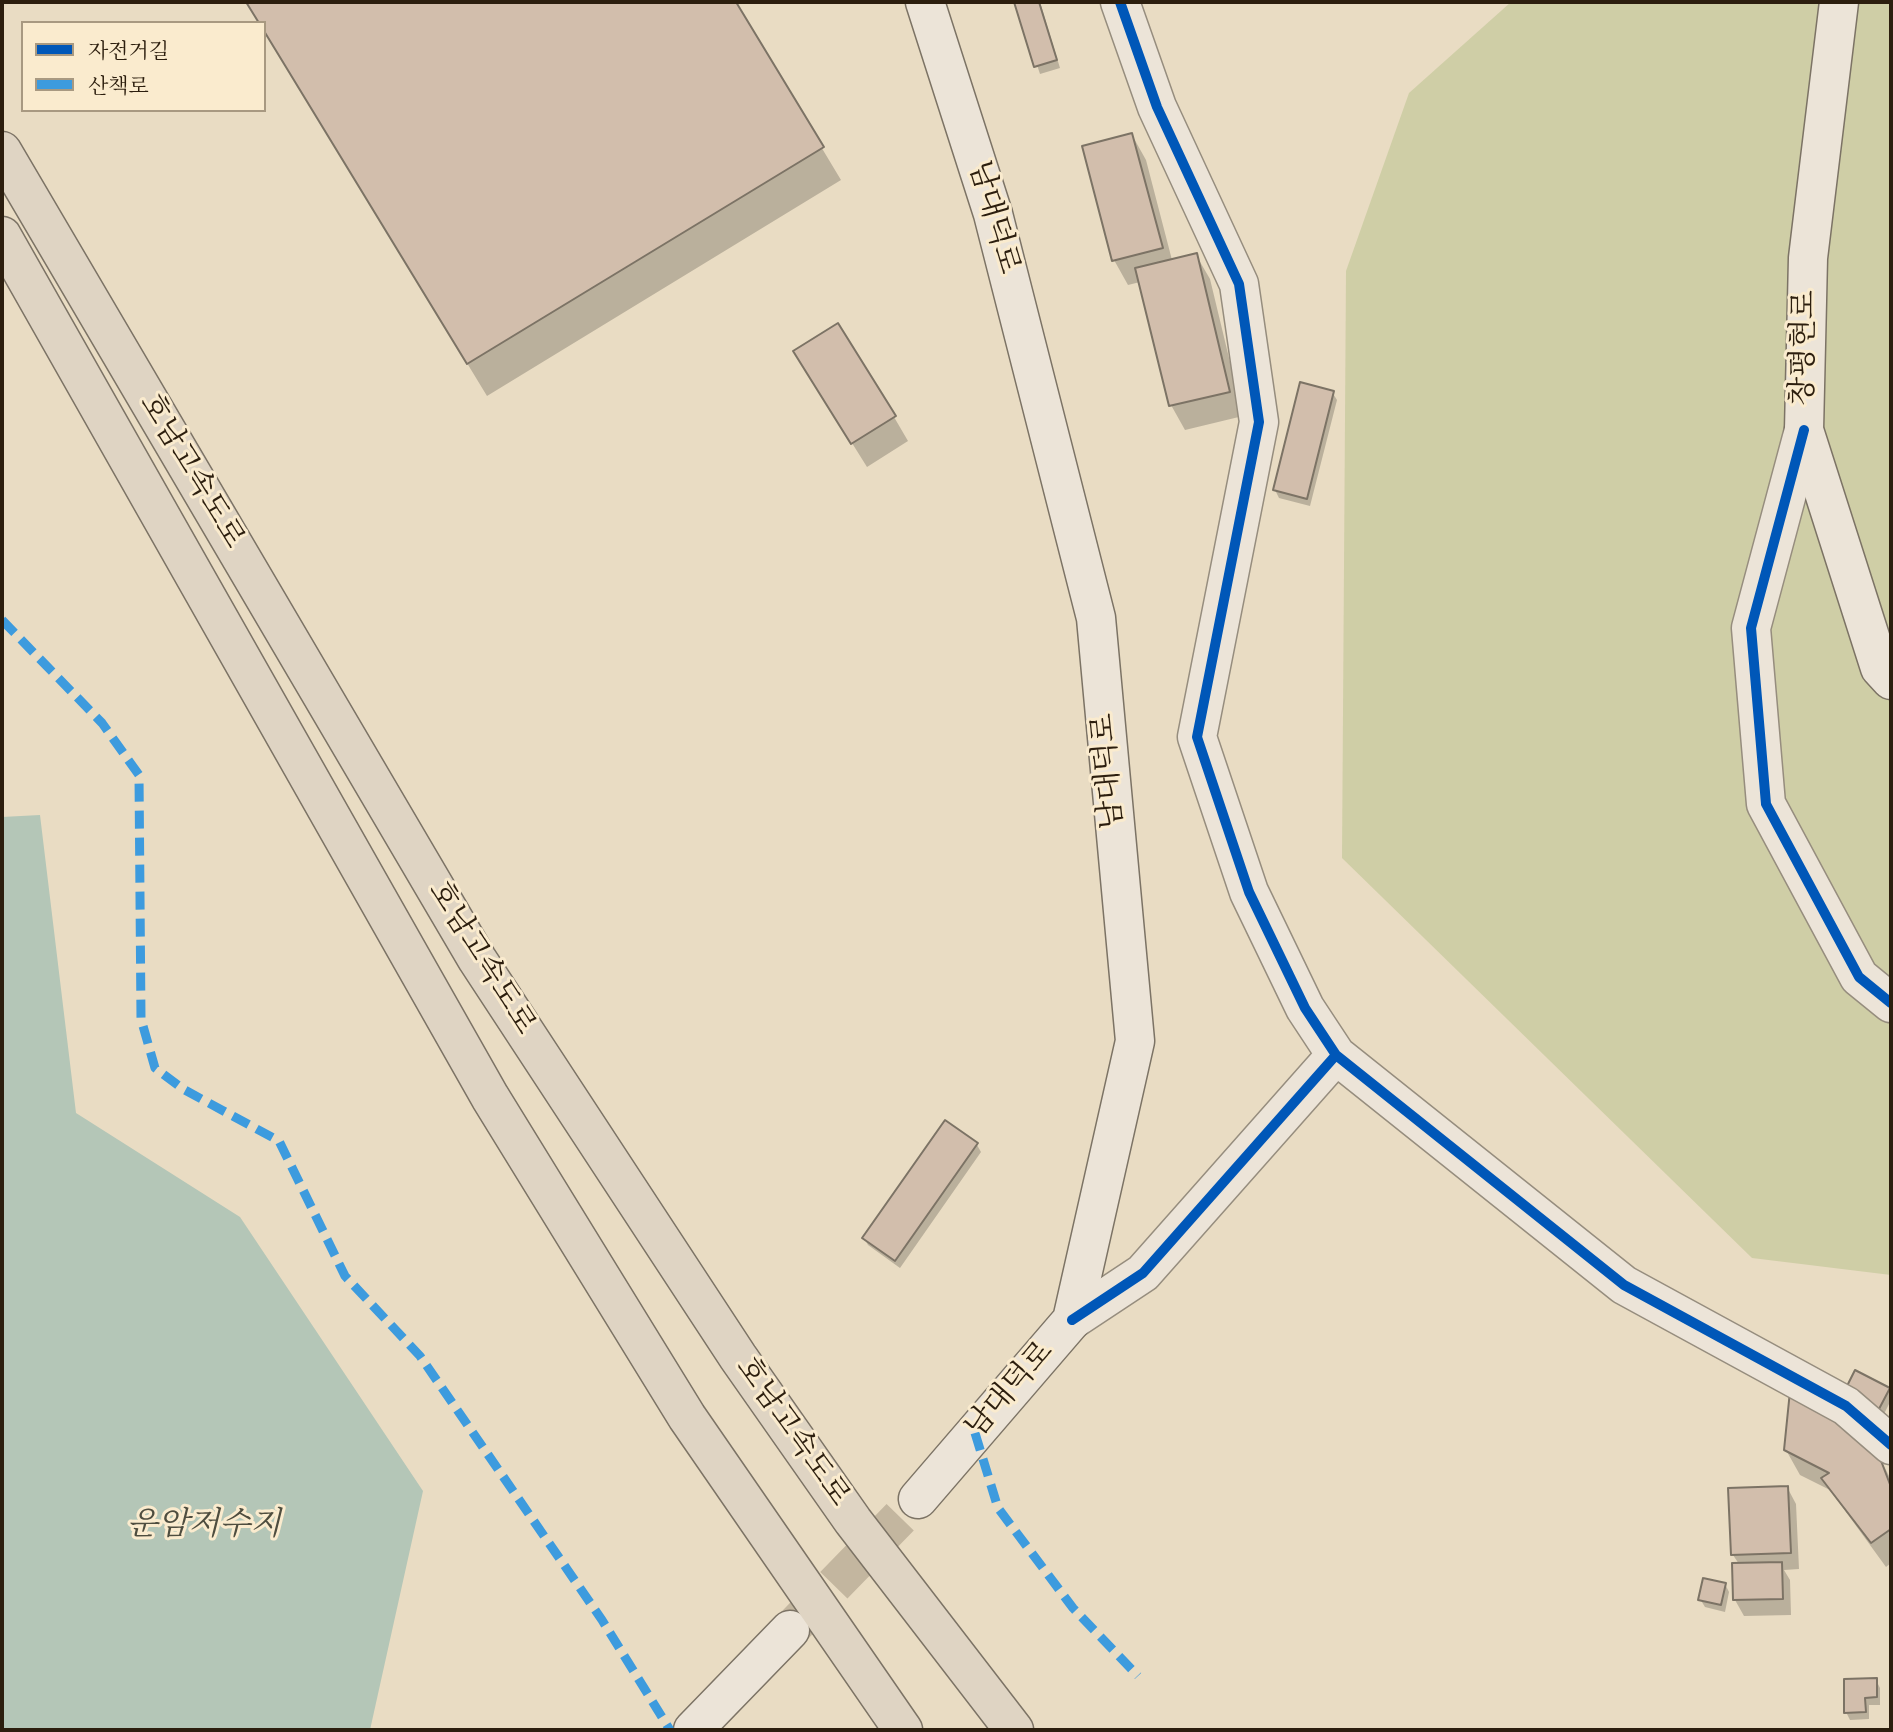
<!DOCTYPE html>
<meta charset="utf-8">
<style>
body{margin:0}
#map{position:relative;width:1893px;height:1732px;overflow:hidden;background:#e9dcc3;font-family:"IM FELL DW Pica","Noto Serif KR",serif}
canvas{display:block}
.frame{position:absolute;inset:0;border:4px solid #2c1e0e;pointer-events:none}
.legend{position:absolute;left:21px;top:21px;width:245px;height:91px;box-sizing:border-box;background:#faebce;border:2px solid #a89981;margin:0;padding:9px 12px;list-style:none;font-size:21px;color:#2c1e0e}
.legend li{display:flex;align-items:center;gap:14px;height:35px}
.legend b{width:35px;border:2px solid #a89981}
</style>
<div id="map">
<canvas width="1893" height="1732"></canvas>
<div class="frame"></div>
<ul class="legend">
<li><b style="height:9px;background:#0057b8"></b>자전거길</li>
<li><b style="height:9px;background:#3d9bde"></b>산책로</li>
</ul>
</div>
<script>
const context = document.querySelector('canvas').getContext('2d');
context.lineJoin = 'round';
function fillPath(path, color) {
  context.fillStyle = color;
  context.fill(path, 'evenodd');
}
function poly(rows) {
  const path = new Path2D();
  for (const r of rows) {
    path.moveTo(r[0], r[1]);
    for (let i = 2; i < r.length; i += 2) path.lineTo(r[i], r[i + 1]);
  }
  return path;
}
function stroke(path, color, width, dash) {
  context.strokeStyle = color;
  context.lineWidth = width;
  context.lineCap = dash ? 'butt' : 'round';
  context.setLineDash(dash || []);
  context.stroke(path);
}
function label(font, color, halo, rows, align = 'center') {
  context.font = font + ' "IM FELL DW Pica","Noto Serif KR",serif';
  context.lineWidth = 6;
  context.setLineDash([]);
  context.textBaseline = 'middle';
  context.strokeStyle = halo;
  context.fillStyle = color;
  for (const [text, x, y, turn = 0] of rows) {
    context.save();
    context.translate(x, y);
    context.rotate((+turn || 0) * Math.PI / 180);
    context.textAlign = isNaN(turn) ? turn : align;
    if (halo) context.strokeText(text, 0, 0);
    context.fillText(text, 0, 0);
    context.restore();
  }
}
const green = poly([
 [1511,2,1891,2,1891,1275,1752,1258,1342,858,1346,271,1409,93]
]);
const water = poly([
 [40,815,76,1113,240,1217,423,1491,370,1730,2,1730,2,817]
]);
const shadow = poly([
 [247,2,734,2,841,180,487,396,264,29,264,23,260,23],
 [1016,2,1040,2,1060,68,1040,74],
 [1132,135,1146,160,1172,260,1196,255,1210,279,1243,416,1185,430,1171,405,1140,282,1128,285,1114,260],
 [810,376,894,417,908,441,867,467],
 [1332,392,1337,400,1310,506,1279,498,1275,490],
 [945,1122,977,1145,981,1152,900,1268,868,1245,864,1238],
 [1888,1389,1891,1400,1883,1416,1851,1400],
 [1870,1438,1891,1480,1891,1563,1886,1567,1830,1490,1800,1475,1786,1450],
 [1787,1487,1796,1504,1799,1569,1784,1570,1790,1580,1791,1615,1744,1616,1735,1600,1733,1564,1739,1564,1733,1555],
 [1725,1584,1729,1592,1725,1612,1705,1607,1700,1599],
 [1876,1680,1880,1688,1880,1705,1869,1705,1869,1719,1850,1720,1846,1712]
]);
const building = poly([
 [246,2,736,2,824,147,467,364,264,31,264,23,259,23,246,2],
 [1014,2,1039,2,1057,60,1034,67,1014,2],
 [1132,133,1163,248,1112,261,1082,146,1132,133],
 [1197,253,1230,392,1169,406,1135,268,1197,253],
 [838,323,896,416,851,444,793,351,838,323],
 [1300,382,1334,391,1307,499,1273,490,1300,382],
 [945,1120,978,1143,895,1261,862,1238,945,1120],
 [1855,1370,1890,1388,1879,1409,1844,1392,1855,1370],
 [1790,1391,1872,1437,1891,1487,1891,1529,1871,1543,1821,1478,1829,1473,1784,1450,1790,1391],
 [1788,1486,1791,1553,1731,1555,1728,1488,1788,1486],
 [1782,1562,1783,1599,1733,1600,1732,1563,1782,1562],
 [1703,1578,1726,1583,1721,1605,1698,1600,1703,1578],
 [1877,1678,1877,1697,1865,1698,1866,1712,1844,1713,1844,1679,1877,1678]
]);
const secondaryTunnel = poly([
 [794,1626,918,1499]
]);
const street = poly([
 [1804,430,1751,628,1766,804,1859,977,1891,1003],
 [1336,1055,1624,1285,1846,1406,1891,1445],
 [1072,1320,1143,1273,1336,1055,1305,1008,1249,892,1197,737,1259,422,1239,284,1157,107,1120,2]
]);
const secondary = poly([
 [1839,2,1808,258,1804,430,1880,668,1891,680],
 [918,1499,1072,1320,1135,1041,1096,618,993,214,925,2],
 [693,1730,790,1630]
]);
const highway = poly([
 [2,151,477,959,738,1357,853,1521,1014,1730],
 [2,236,490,1097,687,1417,903,1730]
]);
const quiet = poly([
 [2,620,102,723,139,775,141,1019,155,1068,183,1089,279,1141,345,1276,420,1356,602,1620,670,1730],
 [975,1433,998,1508,1073,1608,1138,1676]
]);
const cycleway = poly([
 [1804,430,1751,628,1766,804,1859,977,1891,1003],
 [1336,1055,1624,1285,1846,1406,1891,1445],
 [1072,1320,1143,1273,1336,1055,1305,1008,1249,892,1197,737,1259,422,1239,284,1157,107,1120,2]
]);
const streetNames = [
 ["남대덕로",992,218,74],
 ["창평현로",1806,348,-89],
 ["호남고속도로",190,472,59],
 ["남대덕로",1110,771,-95],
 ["호남고속도로",480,959,58],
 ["남대덕로",1011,1391,-49],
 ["호남고속도로",791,1433,55]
];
const waterNames = [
 ["운암저수지",204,1527]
];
fillPath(green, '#cfcea6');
fillPath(water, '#b4c6b7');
fillPath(shadow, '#0003');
fillPath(building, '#d2beac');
stroke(building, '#7c7365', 2);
stroke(secondaryTunnel, '#c3b69f', 38, [38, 19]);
stroke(street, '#968d7e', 41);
stroke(secondary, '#7c7365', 41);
stroke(highway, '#7c7365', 41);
stroke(street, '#ece4d8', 38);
stroke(secondary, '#ece4d8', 38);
stroke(highway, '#dfd4c3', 38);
stroke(quiet, '#3d9bde', 9, [18, 9]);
stroke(cycleway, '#0057b8', 10);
label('30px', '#2c1e0e', '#faebce', streetNames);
label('italic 32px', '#4e4d3f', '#faebce', waterNames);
</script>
